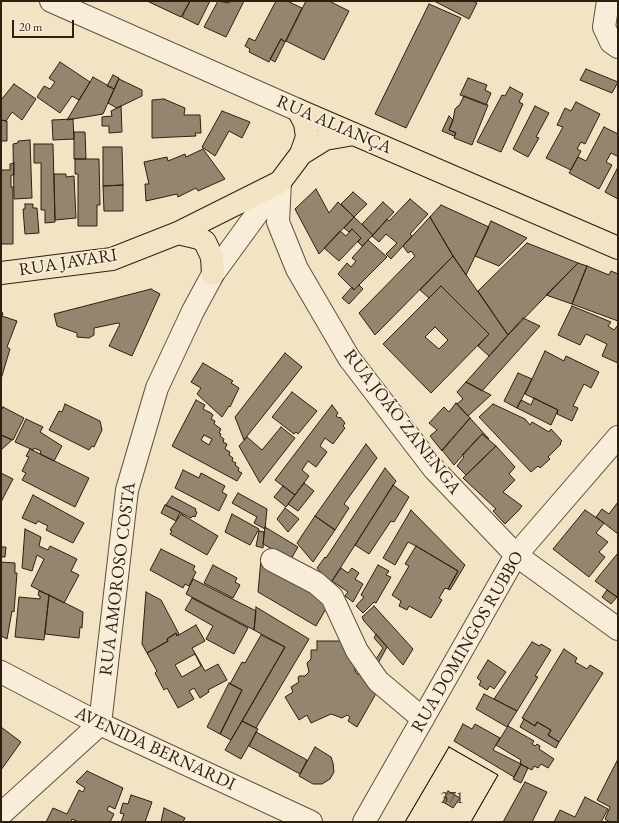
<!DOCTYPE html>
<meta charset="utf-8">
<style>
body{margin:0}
#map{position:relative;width:619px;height:823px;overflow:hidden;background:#f2e3c5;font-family:"EB Garamond",serif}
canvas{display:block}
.frame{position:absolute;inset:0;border:2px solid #2d2010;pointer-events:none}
.scale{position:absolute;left:12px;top:20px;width:62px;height:18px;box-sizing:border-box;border:2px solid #2d2010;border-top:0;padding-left:5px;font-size:12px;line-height:14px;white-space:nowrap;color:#2d2010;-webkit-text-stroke:3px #f7edd9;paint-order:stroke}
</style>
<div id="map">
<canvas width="619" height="823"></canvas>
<div class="frame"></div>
<div class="scale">20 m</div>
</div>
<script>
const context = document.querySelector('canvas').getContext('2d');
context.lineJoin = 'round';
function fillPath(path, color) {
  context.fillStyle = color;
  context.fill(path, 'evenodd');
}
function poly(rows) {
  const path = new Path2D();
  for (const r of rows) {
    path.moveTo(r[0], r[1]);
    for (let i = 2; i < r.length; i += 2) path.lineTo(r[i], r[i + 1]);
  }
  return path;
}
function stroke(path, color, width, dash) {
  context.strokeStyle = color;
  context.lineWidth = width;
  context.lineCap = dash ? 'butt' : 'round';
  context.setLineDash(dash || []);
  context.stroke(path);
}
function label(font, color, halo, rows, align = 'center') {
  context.font = font + ' "EB Garamond",serif';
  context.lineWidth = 3.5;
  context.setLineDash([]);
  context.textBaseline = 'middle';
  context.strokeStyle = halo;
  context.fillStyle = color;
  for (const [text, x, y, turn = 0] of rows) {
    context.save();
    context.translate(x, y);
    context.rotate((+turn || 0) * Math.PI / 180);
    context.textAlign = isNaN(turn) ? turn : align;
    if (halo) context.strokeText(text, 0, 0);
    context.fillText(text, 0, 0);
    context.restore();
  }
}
const building = poly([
 [147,1,190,1,181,17,147,1],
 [190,1,210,1,198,25,182,17,190,1],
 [218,1,229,3,231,1,244,1,226,37,204,27,218,1],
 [276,1,287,1,302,8,285,42,281,39,269,62,249,52,250,49,245,46,249,38,255,41,276,1],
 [306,1,329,1,349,11,324,60,286,41,306,1],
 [434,1,473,1,477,3,469,19,434,1],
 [429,4,461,18,406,128,375,114,429,4],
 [281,39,285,42,275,62,270,59,281,39],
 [60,62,90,82,79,100,72,96,60,113,37,97,44,86,50,89,55,82,49,78,60,62],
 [586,69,618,82,612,93,580,80,586,69],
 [113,75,119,78,114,89,107,86,113,75],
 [93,77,114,89,103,114,67,120,93,77],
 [468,78,487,85,485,90,491,93,486,105,460,95,468,78],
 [119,79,142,90,142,96,117,108,108,103,119,79],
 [14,84,36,99,22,120,12,112,6,121,1,120,1,100,14,84],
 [510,87,523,94,519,102,523,104,501,152,477,142,502,95,505,96,510,87],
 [464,96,488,105,472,145,454,138,456,133,449,130,453,120,455,109,458,106,459,106,464,96],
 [164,99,185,108,184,115,200,115,201,133,195,133,196,136,152,138,152,100,164,99],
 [576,102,600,114,585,144,581,142,577,149,581,151,571,170,546,158,563,127,557,125,565,108,571,111,576,102],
 [121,106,122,132,109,133,109,126,102,126,102,117,112,116,111,111,121,106],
 [535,106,549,113,536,137,539,138,528,157,513,149,535,106],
 [222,111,250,122,242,138,229,131,215,156,202,147,222,111],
 [449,116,453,120,449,130,456,133,454,136,442,131,449,116],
 [73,119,74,139,53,140,52,120,73,119],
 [1,120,7,121,7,141,1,141,1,120],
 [604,127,618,134,618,154,617,156,611,153,606,162,612,165,599,189,569,173,578,157,586,161,604,127],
 [74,132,85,132,86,159,74,159,74,132],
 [30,140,32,198,14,199,13,144,18,143,18,141,30,140],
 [34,144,53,144,55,222,45,223,45,210,41,210,41,163,34,163,34,144],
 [103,147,122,147,123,185,103,186,103,147],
 [203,149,225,179,198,191,196,188,178,197,177,194,146,201,145,184,149,184,144,162,167,157,168,161,185,154,186,157,203,149],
 [75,159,99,159,100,205,97,205,97,226,78,226,78,174,75,174,75,159],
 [14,163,14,175,11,175,11,187,13,187,13,244,1,244,1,170,10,170,10,164,14,163],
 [618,167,618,199,605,192,618,167],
 [54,174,66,174,66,177,74,176,76,218,55,220,54,174],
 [123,185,123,211,104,211,103,186,123,185],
 [316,189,329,213,338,202,354,217,319,254,295,209,316,189],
 [353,192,367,204,354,217,341,204,353,192],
 [410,199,428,214,410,234,412,236,391,259,386,254,397,243,386,234,379,242,372,236,387,219,389,221,410,199],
 [383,202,394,212,373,235,362,224,383,202],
 [25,204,33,204,33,208,37,208,39,233,25,234,23,209,25,209,25,204],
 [441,205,489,227,466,275,453,256,430,217,441,205],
 [354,217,373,235,362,246,358,242,361,238,352,229,349,232,344,228,354,217],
 [430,217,453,256,375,335,359,313,415,256,411,251,408,253,403,246,430,217],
 [491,221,527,238,499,266,475,256,491,221],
 [352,229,361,238,339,261,324,248,340,231,346,236,352,229],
 [368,240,387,257,354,290,338,274,347,263,351,267,356,261,352,258,368,240],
 [527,243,578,263,508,335,478,291,527,243],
 [453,256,508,335,489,356,478,346,489,334,441,286,429,298,420,290,453,256],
 [578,263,587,266,572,304,546,295,578,263],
 [587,266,609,275,611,271,618,274,618,321,572,304,587,266],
 [359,285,363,289,349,304,342,298,352,287,354,290,359,285],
 [441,286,489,334,431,393,383,344,441,286],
 [435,327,448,340,439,349,425,337,435,327],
 [151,289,160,294,132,356,109,346,120,324,118,323,94,328,94,335,89,338,77,337,77,333,57,326,54,314,151,289],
 [572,306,611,322,608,326,614,330,618,325,618,363,602,356,607,344,586,334,580,345,558,335,572,306],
 [1,312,3,313,2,316,17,321,7,347,10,349,1,379,1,312],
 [523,318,540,326,482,391,466,382,523,318],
 [545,351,564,361,566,356,599,372,591,388,584,384,573,406,578,408,572,421,557,414,558,410,525,394,545,351],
 [285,353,302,367,244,440,235,417,285,353],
 [203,363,233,381,231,383,239,388,230,407,229,406,222,417,197,394,201,388,191,382,203,363],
 [518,373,532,379,517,408,504,401,518,373],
 [466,382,491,395,468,416,457,404,463,399,457,392,466,382],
 [292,392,317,411,298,434,296,432,294,434,272,417,292,392],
 [534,398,558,410,551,425,517,408,521,400,531,405,534,398],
 [196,400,205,405,203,409,211,413,213,415,211,419,215,421,214,424,221,429,219,433,221,434,220,436,224,439,223,442,227,444,225,449,230,452,229,455,233,458,232,461,236,463,235,465,239,468,238,471,242,473,237,481,172,446,196,400],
 [204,435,212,439,209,445,201,440,204,435],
 [456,403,470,418,442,451,430,436,437,430,429,423,444,407,449,412,456,403],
 [65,404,100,421,102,430,94,447,92,446,89,450,49,430,59,411,62,412,65,404],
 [493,404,525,419,530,425,532,422,549,432,551,429,562,441,560,443,561,444,548,457,550,459,540,468,538,466,531,472,479,417,493,404],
 [332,405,338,413,336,416,339,418,340,417,345,423,343,426,345,428,333,444,325,438,320,446,327,452,316,467,308,461,302,470,309,476,295,495,275,480,332,405],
 [3,407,24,418,13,440,1,435,1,411,3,407],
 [470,418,489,439,482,434,454,465,442,450,470,418],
 [26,419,43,427,40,432,62,446,54,461,40,454,41,451,34,448,33,450,15,442,26,419],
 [281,427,295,438,260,483,239,446,247,437,262,450,281,427],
 [482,434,496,446,466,475,457,466,464,457,462,455,482,434],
 [1,435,12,440,1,450,1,435],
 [366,444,377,458,344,504,349,508,335,530,315,516,366,444],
 [496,446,515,467,509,474,515,480,503,492,522,506,519,510,505,524,493,511,496,509,463,478,496,446],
 [30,449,89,478,75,507,22,480,26,473,22,471,29,457,26,456,30,449],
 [385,468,396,481,330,584,317,568,325,557,326,558,385,468],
 [183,470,199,478,201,473,225,486,222,492,227,495,219,511,175,488,183,470],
 [1,473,13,479,1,502,1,473],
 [304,483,314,491,298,511,288,504,304,483],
 [393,485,409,497,394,522,391,521,369,554,355,545,393,485],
 [283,486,295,495,286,507,274,497,283,486],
 [238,493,267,509,265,529,254,523,257,517,232,503,238,493],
 [33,495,84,523,73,543,46,530,48,526,38,521,36,524,22,518,33,495],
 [172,496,196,509,195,511,197,512,195,517,193,516,191,518,166,505,172,496],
 [618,502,618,534,596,517,602,509,609,514,618,502],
 [165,505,180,512,176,521,161,513,165,505],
 [285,508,299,519,288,532,277,519,285,508],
 [411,510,465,565,450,590,448,589,458,571,416,546,408,542,395,565,383,558,411,510],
 [585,510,604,523,596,533,608,542,599,552,605,557,589,577,553,549,585,510],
 [181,514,218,536,207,555,170,534,172,531,170,530,181,514],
 [232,514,259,529,250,545,225,532,232,514],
 [315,516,335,530,313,562,297,543,315,516],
 [265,527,298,547,291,559,263,544,265,527],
 [25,529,41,537,39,546,48,550,50,546,77,559,71,571,79,575,64,603,31,586,44,559,37,555,32,571,22,568,25,529],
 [259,531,264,532,263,548,256,546,259,531],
 [416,546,458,571,448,589,445,588,439,598,442,600,431,618,409,606,407,610,399,606,401,601,392,595,409,566,405,564,416,546],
 [1,547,6,547,5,557,1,557,1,547],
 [161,549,195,566,193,570,196,572,189,586,185,584,183,588,150,570,161,549],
 [618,553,618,596,617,597,595,581,618,553],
 [261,559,331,600,316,626,258,592,261,559],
 [1,562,15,563,15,573,17,573,14,612,12,611,7,639,1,636,1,562],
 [213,565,237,578,235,582,240,585,233,598,204,583,213,565],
 [378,565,389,571,386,575,391,577,376,603,374,602,363,613,356,606,364,597,361,595,378,565],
 [341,568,348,573,352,568,359,573,355,579,363,584,353,602,345,596,348,592,332,581,341,568],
 [193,579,256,611,254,630,186,594,193,579],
 [607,590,617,597,611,604,602,597,607,590],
 [39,591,49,595,44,640,15,637,19,597,40,599,40,596,38,595,39,591],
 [146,592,161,600,179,634,177,636,176,633,167,639,168,641,147,653,142,644,146,592],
 [49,595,83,612,82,628,80,627,79,638,45,634,49,595],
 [192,598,248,628,234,654,206,639,213,626,185,610,192,598],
 [374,606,413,649,403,665,364,621,362,617,374,606],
 [256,607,309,639,256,728,242,721,285,647,254,630,256,607],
 [196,625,205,641,192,648,205,671,218,664,227,680,208,690,209,692,200,698,194,688,189,691,194,699,178,708,167,688,164,690,155,673,157,671,147,653,168,641,167,639,176,633,177,636,196,625],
 [376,634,387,647,376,667,373,664,383,648,374,638,376,634],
 [261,635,285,647,231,740,220,734,242,690,230,684,242,662,245,663,261,635],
 [317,641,347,641,356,673,362,676,367,681,366,683,378,690,357,727,348,721,350,717,347,715,342,718,331,714,311,723,307,715,299,720,285,697,293,692,291,687,299,682,298,678,299,676,305,676,309,672,307,663,311,659,311,650,317,650,317,641],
 [532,642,540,646,541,644,551,650,535,676,538,677,517,711,494,699,532,642],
 [564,649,577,658,575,662,587,669,590,665,603,673,559,742,548,735,551,730,537,722,535,726,522,718,564,649],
 [195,654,201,666,182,677,175,665,195,654],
 [488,660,506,672,494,689,490,686,487,690,479,685,481,681,477,678,488,660],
 [229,683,242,690,220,734,207,727,229,683],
 [484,694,517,711,507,727,476,709,484,694],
 [524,719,535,726,537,722,551,730,548,735,559,742,556,748,520,727,524,719],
 [242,721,258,729,241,759,225,750,242,721],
 [463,724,472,729,475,724,500,738,493,750,521,764,514,777,454,741,463,724],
 [508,726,534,741,532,744,535,746,537,744,540,746,539,749,554,759,548,768,541,764,538,768,534,766,532,770,520,764,521,760,496,745,508,726],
 [1,727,21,742,1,770,1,727],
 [256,732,307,760,300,774,249,746,256,732],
 [315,747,331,757,333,763,334,772,330,779,322,784,313,784,299,776,315,747],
 [449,747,498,775,471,822,405,822,449,747],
 [448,791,460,798,453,808,443,802,448,791],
 [449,747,498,775,471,822,405,822,449,747],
 [618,759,618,822,610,822,605,819,610,807,597,800,618,759],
 [521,764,528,768,521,783,513,779,521,764],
 [87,771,123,788,115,809,109,806,107,810,114,814,110,822,79,822,72,819,71,822,46,822,53,808,67,814,79,790,83,792,85,788,76,782,87,771],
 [525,782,547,792,532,822,503,822,525,782],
 [131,795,152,802,145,822,121,822,124,814,120,813,123,803,128,804,131,795],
 [585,797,608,809,601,822,554,822,560,810,575,817,585,797],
 [164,808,185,818,183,822,161,822,164,808]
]);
const minor = poly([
 [51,1,298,110],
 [608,1,604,27,611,42,618,47],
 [280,182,278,222,297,269,349,358,434,469,516,555,618,629],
 [272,560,316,583,332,597,357,651,378,681,423,719],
 [1,672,100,724,311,822],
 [1,814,100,724,127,490,157,388,193,311,213,274,280,182],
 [364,822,516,555,618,437]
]);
const major = poly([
 [298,110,618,248],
 [301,154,325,139,354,134],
 [178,233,199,238,205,242,212,257,213,274],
 [1,273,112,259,178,233,280,182,301,154,307,137,305,123,298,110]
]);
const numberNames = [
 ["371",452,799]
];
const streetNames = [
 ["RUA ALIANÇA",334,125,23],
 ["RUA JAVARI",68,263,-9],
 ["RUA JOÃO ZANENGA",402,422,52],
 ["RUA AMOROSO COSTA",118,579,-83],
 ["RUA DOMINGOS RUBBO",468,642,-60],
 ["AVENIDA BERNARDI",155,749,25]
];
fillPath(building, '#93856e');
stroke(building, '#2d2010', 1);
stroke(minor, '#5e513d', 24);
stroke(major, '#2d2010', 24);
stroke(minor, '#f7edd9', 22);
stroke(major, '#f2e3c5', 22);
label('16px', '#463928', null, numberNames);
label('18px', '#2d2010', '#f7edd9', streetNames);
</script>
